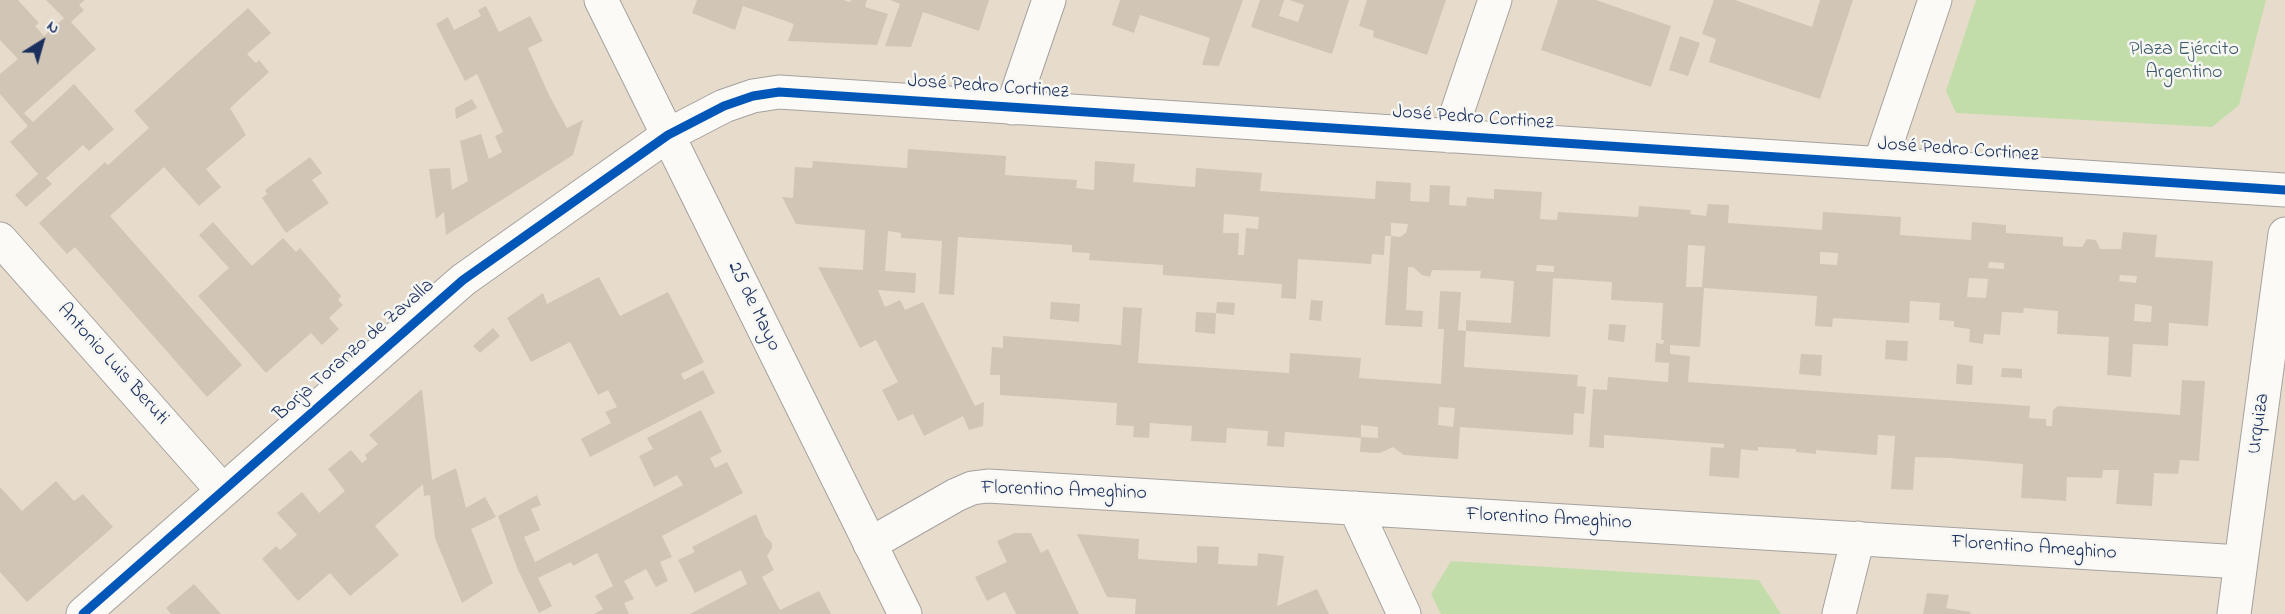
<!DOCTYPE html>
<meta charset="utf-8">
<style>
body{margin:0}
#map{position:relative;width:2285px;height:614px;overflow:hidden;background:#e7dccc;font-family:"Indie Flower",sans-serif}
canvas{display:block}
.north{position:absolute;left:12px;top:12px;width:60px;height:60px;-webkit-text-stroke:4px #f6f6f2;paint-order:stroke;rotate:37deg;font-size:16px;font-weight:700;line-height:24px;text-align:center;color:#1b2f5e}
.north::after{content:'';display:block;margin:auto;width:21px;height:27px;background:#1b2f5e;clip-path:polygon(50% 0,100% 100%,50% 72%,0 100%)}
</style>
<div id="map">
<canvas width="2285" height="614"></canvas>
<div class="north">N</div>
</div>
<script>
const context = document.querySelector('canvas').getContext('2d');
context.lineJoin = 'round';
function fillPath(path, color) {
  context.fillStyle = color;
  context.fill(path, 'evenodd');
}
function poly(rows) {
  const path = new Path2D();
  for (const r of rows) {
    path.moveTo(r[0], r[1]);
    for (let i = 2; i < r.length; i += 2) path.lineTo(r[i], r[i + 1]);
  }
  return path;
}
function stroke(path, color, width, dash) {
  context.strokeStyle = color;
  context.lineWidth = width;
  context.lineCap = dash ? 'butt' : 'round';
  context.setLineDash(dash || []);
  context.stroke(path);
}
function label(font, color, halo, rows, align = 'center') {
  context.font = font + ' "Indie Flower",sans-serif';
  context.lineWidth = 5;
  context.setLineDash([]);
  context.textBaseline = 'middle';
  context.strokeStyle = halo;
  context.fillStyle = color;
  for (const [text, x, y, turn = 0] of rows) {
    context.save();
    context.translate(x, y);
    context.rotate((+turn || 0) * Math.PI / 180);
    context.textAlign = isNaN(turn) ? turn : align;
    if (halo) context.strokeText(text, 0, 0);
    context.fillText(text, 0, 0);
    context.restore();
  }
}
const green = poly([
 [1976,0,2266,0,2239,105,2212,127,1956,113,1946,91],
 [1451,561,1759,580,1781,614,1441,614,1431,594]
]);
const building = poly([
 [0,0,18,0,39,23,35,26,44,36,64,18,46,0,85,0,79,5,84,10,71,22,96,49,24,113,33,122,74,84,114,129,89,151,83,145,46,178,52,184,26,207,15,195,38,174,10,142,28,126,0,94,0,74,18,59,0,40],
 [697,0,843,0,850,2,851,0,867,0,865,7,888,14,877,45,788,41,794,24,743,6,735,30,692,13],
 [890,0,989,0,979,31,923,12,911,47,885,46,900,4],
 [1120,0,1243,0,1219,66,1202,65,1210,38,1140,15,1134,33,1112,25],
 [1260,0,1284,0,1279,16,1298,22,1304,5,1289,0,1349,0,1332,54,1251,27],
 [1367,0,1446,0,1427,55,1373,37,1374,31,1359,26],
 [1558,0,1596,0,1671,26,1651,87,1541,50],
 [1714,0,1735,0,1812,27,1820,0,1853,0,1820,99,1709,62,1716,39,1702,34],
 [486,6,499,32,530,16,543,41,528,48,549,95,567,128,583,120,573,155,446,235,444,212,436,219,429,169,450,168,452,190,468,181,460,141,481,134,489,159,502,152,495,136,503,132,477,74,465,81,436,24,448,17,454,30,481,16,478,10],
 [248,8,271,33,247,54,256,63,259,60,269,72,230,108,246,135,206,169,221,187,199,206,164,167,110,216,242,365,207,397,75,247,67,254,39,223,105,162,108,165,149,128,134,111],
 [1680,36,1700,43,1688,76,1669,70],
 [472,99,477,108,456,119,455,108],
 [908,149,1006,156,1005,175,1077,180,1076,188,1094,190,1095,161,1135,164,1133,182,1169,185,1195,187,1196,168,1262,173,1260,191,1375,199,1376,181,1394,182,1411,183,1410,201,1429,202,1430,185,1450,186,1449,205,1466,206,1467,197,1494,199,1494,189,1542,192,1540,219,1557,220,1558,212,1638,217,1639,206,1691,210,1690,214,1706,216,1708,204,1729,205,1728,223,1798,228,1822,230,1823,212,1901,217,1900,235,1971,240,1972,222,2006,225,2006,233,2063,237,2063,246,2082,247,2087,239,2096,240,2100,249,2121,249,2123,232,2157,235,2155,257,2213,261,2208,326,2169,323,2168,346,2133,344,2131,377,2107,375,2109,337,2057,334,2058,311,2024,308,2023,313,2002,312,2000,335,1984,334,1983,344,1969,342,1970,329,1954,327,1954,321,1939,320,1940,303,1910,301,1909,323,1833,318,1832,327,1815,326,1817,296,1704,288,1700,347,1670,345,1670,354,1690,356,1688,382,2030,406,2029,418,2046,419,2046,426,2052,426,2053,410,2058,406,2180,415,2182,380,2205,381,2199,461,2180,460,2178,474,2154,473,2152,506,2116,504,2119,470,2103,470,2102,478,2067,477,2066,501,2041,499,2021,498,2023,464,1949,458,1915,457,1913,490,1891,489,1895,436,1878,435,1877,455,1816,450,1816,454,1796,452,1796,449,1758,447,1758,451,1741,449,1739,478,1709,476,1711,447,1724,448,1724,444,1604,435,1604,448,1589,447,1593,389,1607,390,1608,377,1668,382,1669,363,1655,362,1656,343,1663,344,1664,340,1661,340,1663,303,1611,300,1612,282,1553,278,1550,337,1466,331,1464,367,1578,375,1577,386,1586,387,1584,414,1574,413,1573,435,1460,427,1458,459,1404,455,1393,447,1380,453,1360,452,1361,437,1378,438,1378,427,1361,425,1361,438,1285,432,1284,447,1267,446,1268,431,1227,428,1226,443,1191,441,1192,426,1150,423,1149,438,1133,437,1134,426,1116,425,1117,403,1000,395,1000,375,990,375,992,347,1003,348,1003,336,1121,345,1123,307,1142,308,1138,363,1289,373,1290,353,1361,358,1359,378,1441,384,1444,329,1438,329,1440,291,1461,292,1458,330,1466,331,1466,320,1511,323,1514,281,1480,278,1481,271,1432,270,1430,277,1422,275,1413,267,1408,267,1406,310,1423,311,1422,327,1385,325,1391,236,1385,236,1384,255,1372,254,1371,264,1298,259,1296,299,1281,298,1282,284,1163,275,1163,265,1089,260,1090,253,1072,252,1072,245,958,237,954,295,939,294,942,241,901,238,901,233,888,231,885,271,916,273,915,293,878,290,885,307,900,300,905,310,923,302,975,406,984,402,983,426,969,430,963,416,924,436,913,414,898,421,882,390,898,382,876,340,860,348,818,267,863,270,865,230,796,224,782,197,793,198,795,167,812,168,813,161,907,168],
 [1224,214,1259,217,1258,229,1246,228,1244,255,1238,255,1239,233,1223,233],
 [1391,223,1408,224,1406,233,1400,237,1391,236],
 [1688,245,1705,246,1702,287,1686,287],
 [1820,252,1838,253,1837,265,1820,264],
 [1989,262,2004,263,2004,269,1988,268],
 [1537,265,1554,266,1554,272,1536,271],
 [2120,275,2137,276,2136,283,2119,281],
 [1969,278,1988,279,1986,298,1967,297],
 [2135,304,2152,306,2151,322,2134,321],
 [1439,407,1455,408,1453,427,1438,425],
 [310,157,322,173,312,180,329,203,286,233,262,198,267,194,265,190],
 [213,222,252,266,283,238,296,252,300,248,341,296,338,300,343,305,329,318,339,329,322,345,311,333,266,373,198,296,229,268,199,235],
 [599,277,620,316,668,292,704,362,681,374,684,380,703,370,715,393,590,457,581,439,611,423,605,412,617,407,608,390,598,395,570,342,531,362,507,318,543,293,547,304],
 [1311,300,1323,301,1321,321,1309,320],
 [1051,302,1080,304,1079,322,1050,319],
 [1217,302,1235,303,1234,315,1216,313],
 [1196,312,1216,313,1215,334,1195,332],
 [1609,324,1626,325,1624,342,1608,340],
 [493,328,500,336,480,353,473,346],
 [1886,340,1908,341,1907,361,1885,359],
 [1801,354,1822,355,1821,376,1799,374],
 [1957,364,1973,366,1972,385,1956,384],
 [2002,368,2022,369,2022,378,2001,377],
 [422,389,432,480,456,468,466,508,485,497,496,517,471,529,493,583,462,603,435,538,430,495,424,496,423,484,375,526,399,555,350,596,330,573,298,601,262,559,276,546,280,550,297,535,277,513,302,492,319,513,345,491,328,469,351,450,362,463,367,459,365,455,378,444,369,435],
 [701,410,722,452,710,458,715,468,727,462,743,493,662,536,672,557,660,562,668,581,656,587,646,569,624,581,634,599,624,603,629,614,594,614,603,609,595,596,613,586,597,553,573,566,571,562,538,578,552,606,539,613,518,570,498,516,537,495,541,505,531,509,540,530,524,537,535,562,683,485,677,475,654,487,639,456,653,449,647,438],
 [56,481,74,501,83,494,113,527,27,602,0,572,0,487,22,511],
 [756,514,765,536,772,543,772,548,767,556,774,570,762,577,780,610,819,591,831,614,690,614,747,584,741,570,695,593,678,560,695,552,692,547],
 [1015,533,1031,533,1041,553,1048,549,1079,614,1016,614,1005,592,987,601,975,577,1007,562,997,541],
 [1077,534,1139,539,1138,559,1197,563,1197,546,1219,547,1218,564,1257,566,1258,553,1284,556,1277,606,1317,589,1329,614,1135,614,1136,599,1107,597],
 [194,584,221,614,171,614,166,608],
 [1927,593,1949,595,1946,608,1971,612,1970,614,1923,614]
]);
const street = poly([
 [1012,108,1049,0],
 [1449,136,1495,0],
 [1880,163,1935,0],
 [0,239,223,491],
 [1355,508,1404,614],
 [870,544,956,495,972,488,988,486,2241,562],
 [83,614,463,280,668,135,724,106,753,96,779,92,2285,190],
 [1839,614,1858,538],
 [2234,614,2285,234]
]);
const secondary = poly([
 [601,0,905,614]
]);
const cycleway = poly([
 [83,614,463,280,668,135,724,106,753,96,779,92,2285,190]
]);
const parkNames = [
 ["Plaza Ejército",2184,51],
 ["Argentino",2184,74]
];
const streetNames = [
 ["José Pedro Cortinez",988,88,4],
 ["José Pedro Cortinez",1473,119,4],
 ["José Pedro Cortinez",1958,151,4],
 ["25 de Mayo",753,307,64],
 ["Borja Toranzo de Zavalla",355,351,-41],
 ["Antonio Luis Beruti",112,365,48],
 ["Urquiza",2260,424,-82],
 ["Florentino Ameghino",1064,492,2],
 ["Florentino Ameghino",1549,520,3],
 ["Florentino Ameghino",2034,549,4]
];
fillPath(green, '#c3ddaa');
fillPath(building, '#d1c5b6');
stroke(street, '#a5a19e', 35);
stroke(secondary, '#a5a19e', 35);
stroke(street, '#fbfaf7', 33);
stroke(secondary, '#fbfaf7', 33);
stroke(cycleway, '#0057b8', 9);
label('20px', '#3e5a6a', '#f6f6f2', parkNames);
label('20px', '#1b2f5e', '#f6f6f2', streetNames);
</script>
